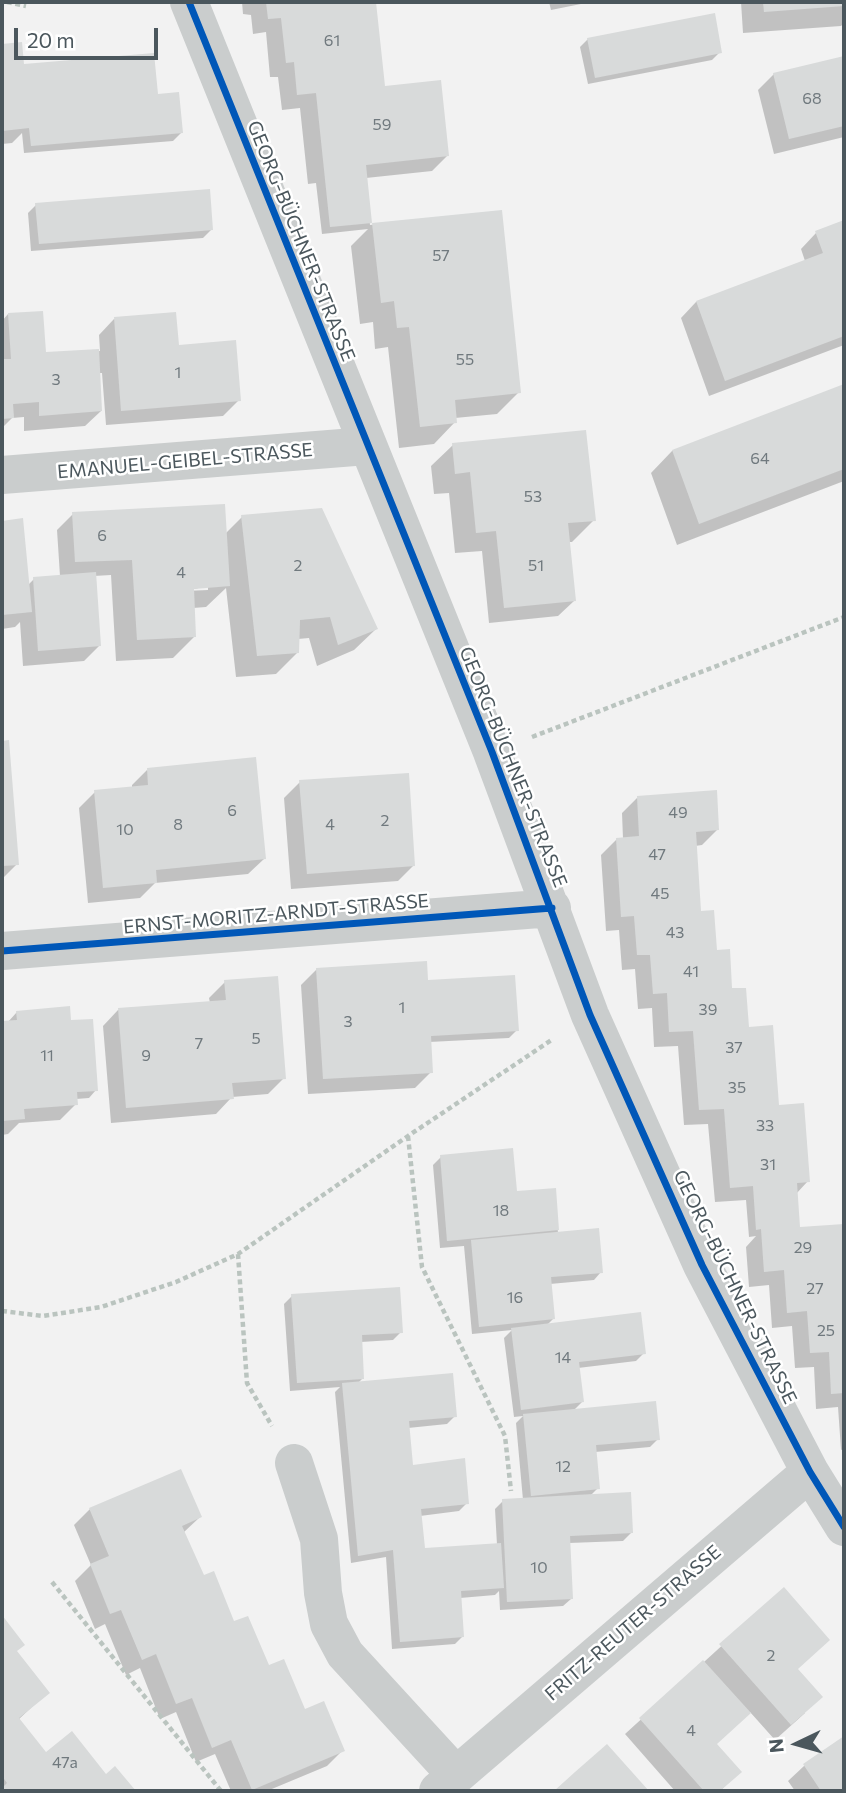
<!DOCTYPE html>
<meta charset="utf-8">
<style>
body{margin:0}
#map{position:relative;width:846px;height:1793px;overflow:hidden;background:#f2f2f2;font-family:Commissioner,sans-serif}
canvas{display:block}
.frame{position:absolute;inset:0;border:4px solid #4b575d;pointer-events:none}
.north{position:absolute;left:762px;top:1709px;width:70px;height:70px;-webkit-text-stroke:5px #fff;paint-order:stroke;rotate:265deg;font-size:19px;font-weight:700;line-height:28px;text-align:center;color:#4b575d}
.north::after{content:'';display:block;margin:auto;width:24px;height:32px;background:#4b575d;clip-path:polygon(50% 0,100% 100%,50% 72%,0 100%)}
.scale{position:absolute;left:14px;top:28px;width:144px;height:32px;box-sizing:border-box;border:4px solid #4b575d;border-top:0;padding-left:9px;font-size:21px;line-height:24px;white-space:nowrap;color:#4b575d;-webkit-text-stroke:5px #fff;paint-order:stroke}
</style>
<div id="map">
<canvas width="846" height="1793"></canvas>
<div class="frame"></div>
<div class="north">N</div>
<div class="scale">20 m</div>
</div>
<script>
const context = document.querySelector('canvas').getContext('2d');
context.lineJoin = 'round';
function fillPath(path, color) {
  context.fillStyle = color;
  context.fill(path, 'evenodd');
}
function poly(rows) {
  const path = new Path2D();
  for (const r of rows) {
    path.moveTo(r[0], r[1]);
    for (let i = 2; i < r.length; i += 2) path.lineTo(r[i], r[i + 1]);
  }
  return path;
}
function stroke(path, color, width, dash) {
  context.strokeStyle = color;
  context.lineWidth = width;
  context.lineCap = dash ? 'butt' : 'round';
  context.setLineDash(dash || []);
  context.stroke(path);
}
function label(font, color, halo, rows, align = 'center') {
  context.font = font + ' Commissioner,sans-serif';
  context.lineWidth = 5;
  context.setLineDash([]);
  context.textBaseline = 'middle';
  context.strokeStyle = halo;
  context.fillStyle = color;
  for (const [text, x, y, turn = 0] of rows) {
    context.save();
    context.translate(x, y);
    context.rotate((+turn || 0) * Math.PI / 180);
    context.textAlign = isNaN(turn) ? turn : align;
    if (halo) context.strokeText(text, 0, 0);
    context.fillText(text, 0, 0);
    context.restore();
  }
}
const shadow = poly([
 [242,2,375,2,384,88,447,156,432,171,366,178,370,225,501,212,519,392,497,414,455,418,455,422,434,444,399,448,388,347,375,349,373,322,360,324,351,246,368,229,322,234,316,183,308,184,300,108,282,110,278,77,270,77,266,32,253,34,251,15,243,14],
 [549,2,591,2,551,10],
 [741,2,844,2,844,23,841,26,743,33],
 [588,39,720,52,712,60,588,84,580,47],
 [20,44,22,66,156,96,181,133,173,141,24,153,22,133,12,143,2,144,2,46],
 [844,57,844,137,774,154,758,90,774,74],
 [36,205,211,230,203,238,31,251,28,213],
 [844,222,844,345,709,396,681,318,696,302,805,261,801,249,816,233],
 [8,314,44,354,100,351,99,335,114,319,177,347,239,400,223,416,106,425,102,373,98,373,101,411,85,426,24,431,24,417,12,418,2,428,2,321],
 [844,386,844,481,677,545,651,473,672,451],
 [453,445,594,520,572,542,568,542,574,601,558,616,489,623,482,551,455,553,449,493,434,494,431,466],
 [73,514,225,534,242,517,376,629,354,650,317,666,309,638,298,639,298,652,276,674,236,677,226,588,206,607,193,608,195,636,173,658,116,661,111,575,94,576,99,646,84,661,23,666,20,622,15,627,2,629,2,522,22,520,28,585,34,579,60,576,57,530],
 [208,586,208,590,185,591],
 [7,742,17,864,2,879,2,743],
 [147,770,264,859,248,874,155,883,140,898,88,903,79,808,95,792,132,788,132,785],
 [300,782,414,865,398,881,291,889,284,798],
 [637,798,718,829,702,845,695,846,700,913,808,1181,796,1194,798,1229,844,1226,844,1449,841,1450,838,1407,816,1409,814,1367,795,1368,792,1326,772,1328,769,1285,749,1287,746,1247,756,1236,749,1237,746,1200,715,1202,708,1124,684,1125,678,1046,654,1047,652,1008,638,1009,635,969,622,970,619,930,606,931,601,855,617,839,623,839,622,813],
 [317,969,426,982,517,1030,509,1038,429,1042,431,1072,415,1088,308,1094,301,985],
 [225,982,284,1078,268,1094,232,1097,216,1114,111,1123,103,1026,118,1010,210,1003,209,998],
 [17,1012,70,1024,96,1090,89,1098,76,1099,76,1104,60,1120,19,1123,8,1134,2,1135,2,1023,7,1023],
 [441,1157,516,1193,554,1190,558,1233,601,1272,594,1280,550,1284,553,1319,546,1326,644,1353,636,1361,578,1368,582,1402,573,1411,658,1439,650,1447,595,1452,598,1488,590,1496,631,1533,623,1541,569,1543,571,1599,563,1606,500,1610,499,1591,495,1595,460,1598,463,1636,455,1644,392,1649,386,1557,351,1563,335,1392,340,1387,290,1391,284,1304,292,1296,401,1332,393,1340,361,1342,363,1378,358,1383,455,1416,447,1424,408,1428,412,1467,467,1503,459,1511,420,1516,424,1550,497,1545,495,1509,503,1501,523,1500,516,1423,523,1416,514,1417,504,1338,512,1330,472,1334,464,1246,440,1248,433,1165],
 [90,1509,200,1517,183,1533,203,1578,233,1624,268,1668,304,1712,343,1750,327,1766,267,1791,231,1791,215,1754,196,1762,176,1712,160,1719,140,1668,126,1675,105,1624,95,1629,75,1581,91,1565,74,1525],
 [784,1589,805,1713,775,1740,750,1712,715,1744,740,1772,720,1791,675,1791,625,1734],
 [2,1619,23,1645,15,1652,48,1692,18,1720,43,1752,106,1776,115,1769,133,1791,2,1791],
 [844,1739,844,1791,795,1791,788,1781,804,1766]
]);
const building = poly([
 [266,2,376,2,385,86,441,80,449,156,366,165,372,223,330,227,316,93,297,95,294,62,286,63,281,18,268,19],
 [763,2,844,2,844,6,764,12],
 [715,13,722,53,595,78,587,38],
 [22,42,24,64,154,53,158,94,179,92,183,133,31,146,29,128,2,131,2,44],
 [844,56,844,126,789,139,773,73],
 [210,189,213,230,39,244,35,203],
 [502,210,521,393,455,400,457,423,420,427,409,327,397,328,394,301,381,303,372,223],
 [844,220,844,336,725,381,696,301,823,253,815,231],
 [43,311,46,352,99,349,102,411,39,416,39,402,13,404,14,418,2,419,2,359,11,359,8,313],
 [176,312,179,345,236,340,241,401,121,411,114,317],
 [844,384,844,469,699,524,672,450],
 [586,430,596,521,568,523,576,601,504,608,496,531,476,533,470,472,455,474,452,443],
 [225,504,230,586,194,589,196,637,137,640,132,560,75,562,72,512],
 [322,508,378,629,338,645,330,617,300,620,299,653,257,656,241,515],
 [23,518,32,612,2,615,2,521],
 [96,572,101,646,38,651,33,577],
 [9,740,19,865,2,866,2,741],
 [256,757,266,859,156,870,157,883,103,888,94,790,148,785,147,768],
 [409,773,415,866,307,874,299,780],
 [717,790,719,830,696,832,701,911,714,910,717,950,730,949,732,988,746,988,749,1027,773,1025,779,1105,804,1103,810,1182,797,1183,800,1227,844,1224,844,1393,831,1394,829,1352,810,1353,807,1311,787,1313,784,1270,764,1272,761,1229,756,1230,753,1186,730,1188,724,1109,699,1110,693,1031,669,1032,667,993,653,994,650,955,637,955,634,916,621,917,616,838,639,836,637,796],
 [427,961,428,980,515,975,519,1031,431,1036,433,1073,323,1079,316,968],
 [278,976,286,1079,232,1083,234,1099,126,1108,118,1008,226,1000,224,980],
 [70,1006,71,1020,93,1019,98,1091,77,1092,78,1105,24,1109,25,1119,2,1121,2,1021,17,1020,16,1011],
 [513,1148,517,1191,556,1188,559,1230,447,1241,440,1155],
 [599,1228,603,1273,551,1277,555,1319,479,1327,471,1240],
 [400,1287,403,1333,362,1335,364,1379,297,1383,291,1294],
 [641,1312,646,1354,579,1362,584,1402,521,1410,511,1328],
 [453,1373,457,1417,409,1421,413,1465,465,1458,469,1504,421,1509,425,1548,501,1543,504,1588,461,1591,464,1637,400,1642,393,1550,358,1556,342,1383],
 [656,1401,660,1440,596,1445,600,1489,531,1496,523,1414],
 [181,1469,202,1517,182,1526,204,1575,214,1571,234,1621,248,1616,269,1665,284,1659,305,1709,324,1701,345,1751,252,1790,231,1740,212,1748,192,1698,176,1704,156,1654,142,1660,121,1610,110,1614,90,1564,109,1556,89,1508],
 [631,1492,633,1533,570,1536,573,1599,507,1602,502,1499],
 [784,1587,830,1640,798,1669,823,1697,791,1725,719,1644],
 [2,1615,25,1645,17,1651,50,1693,19,1718,46,1752,72,1731,106,1774,115,1766,136,1791,2,1791,2,1788,7,1783,2,1776],
 [703,1660,751,1713,717,1744,742,1772,720,1791,704,1791,639,1718],
 [844,1736,844,1791,821,1791,803,1764],
 [607,1744,649,1791,554,1791,575,1772]
]);
const path = poly([
 [7,2,26,6],
 [532,737,844,617],
 [408,1136,422,1267,505,1436,511,1491],
 [238,1254,247,1383,272,1426],
 [2,1311,43,1316,101,1307,176,1282,238,1254,408,1136,553,1039],
 [52,1582,221,1791]
]);
const minor = poly([
 [189,2,492,752,590,1015,702,1265,810,1472,844,1527],
 [2,475,367,446],
 [2,951,552,908],
 [294,1463,319,1539,323,1593,329,1624,345,1654,456,1775],
 [438,1791,810,1472]
]);
const cycleway = poly([
 [189,2,492,752,590,1015,702,1265,810,1472,844,1527],
 [2,951,552,908]
]);
const numberNames = [
 ["61",332,41],
 ["68",812,99],
 ["59",382,125],
 ["57",441,256],
 ["55",465,360],
 ["1",178,373],
 ["3",56,380],
 ["64",760,459],
 ["53",533,497],
 ["6",102,536],
 ["2",298,566],
 ["51",536,566],
 ["4",181,573],
 ["6",232,811],
 ["49",678,813],
 ["2",385,821],
 ["8",178,825],
 ["4",330,825],
 ["10",125,830],
 ["47",657,855],
 ["45",660,894],
 ["43",675,933],
 ["41",691,972],
 ["1",402,1008],
 ["39",708,1010],
 ["3",348,1022],
 ["5",256,1039],
 ["7",199,1044],
 ["37",734,1048],
 ["11",47,1056],
 ["9",146,1056],
 ["35",737,1088],
 ["33",765,1126],
 ["31",768,1165],
 ["18",501,1211],
 ["29",803,1248],
 ["27",815,1289],
 ["16",515,1298],
 ["25",826,1331],
 ["14",563,1358],
 ["12",563,1467],
 ["10",539,1568],
 ["2",771,1656],
 ["4",691,1731],
 ["47a",65,1763]
];
const streetNames = [
 ["GEORG-BÜCHNER-STRASSE",301,241,68],
 ["EMANUEL-GEIBEL-STRASSE",185,461,-5],
 ["GEORG-BÜCHNER-STRASSE",513,767,68],
 ["ERNST-MORITZ-ARNDT-STRASSE",276,914,-5],
 ["GEORG-BÜCHNER-STRASSE",735,1287,64],
 ["FRITZ-REUTER-STRASSE",633,1623,-41]
];
fillPath(shadow, '#0003');
fillPath(building, '#d8dada');
stroke(path, '#bac4bf', 4.5, [5, 3.5]);
stroke(minor, '#cacdcd', 38);
stroke(cycleway, '#0057b8', 7);
label('16px', '#70797e', null, numberNames);
label('19px', '#4b575d', '#fff', streetNames);
</script>
